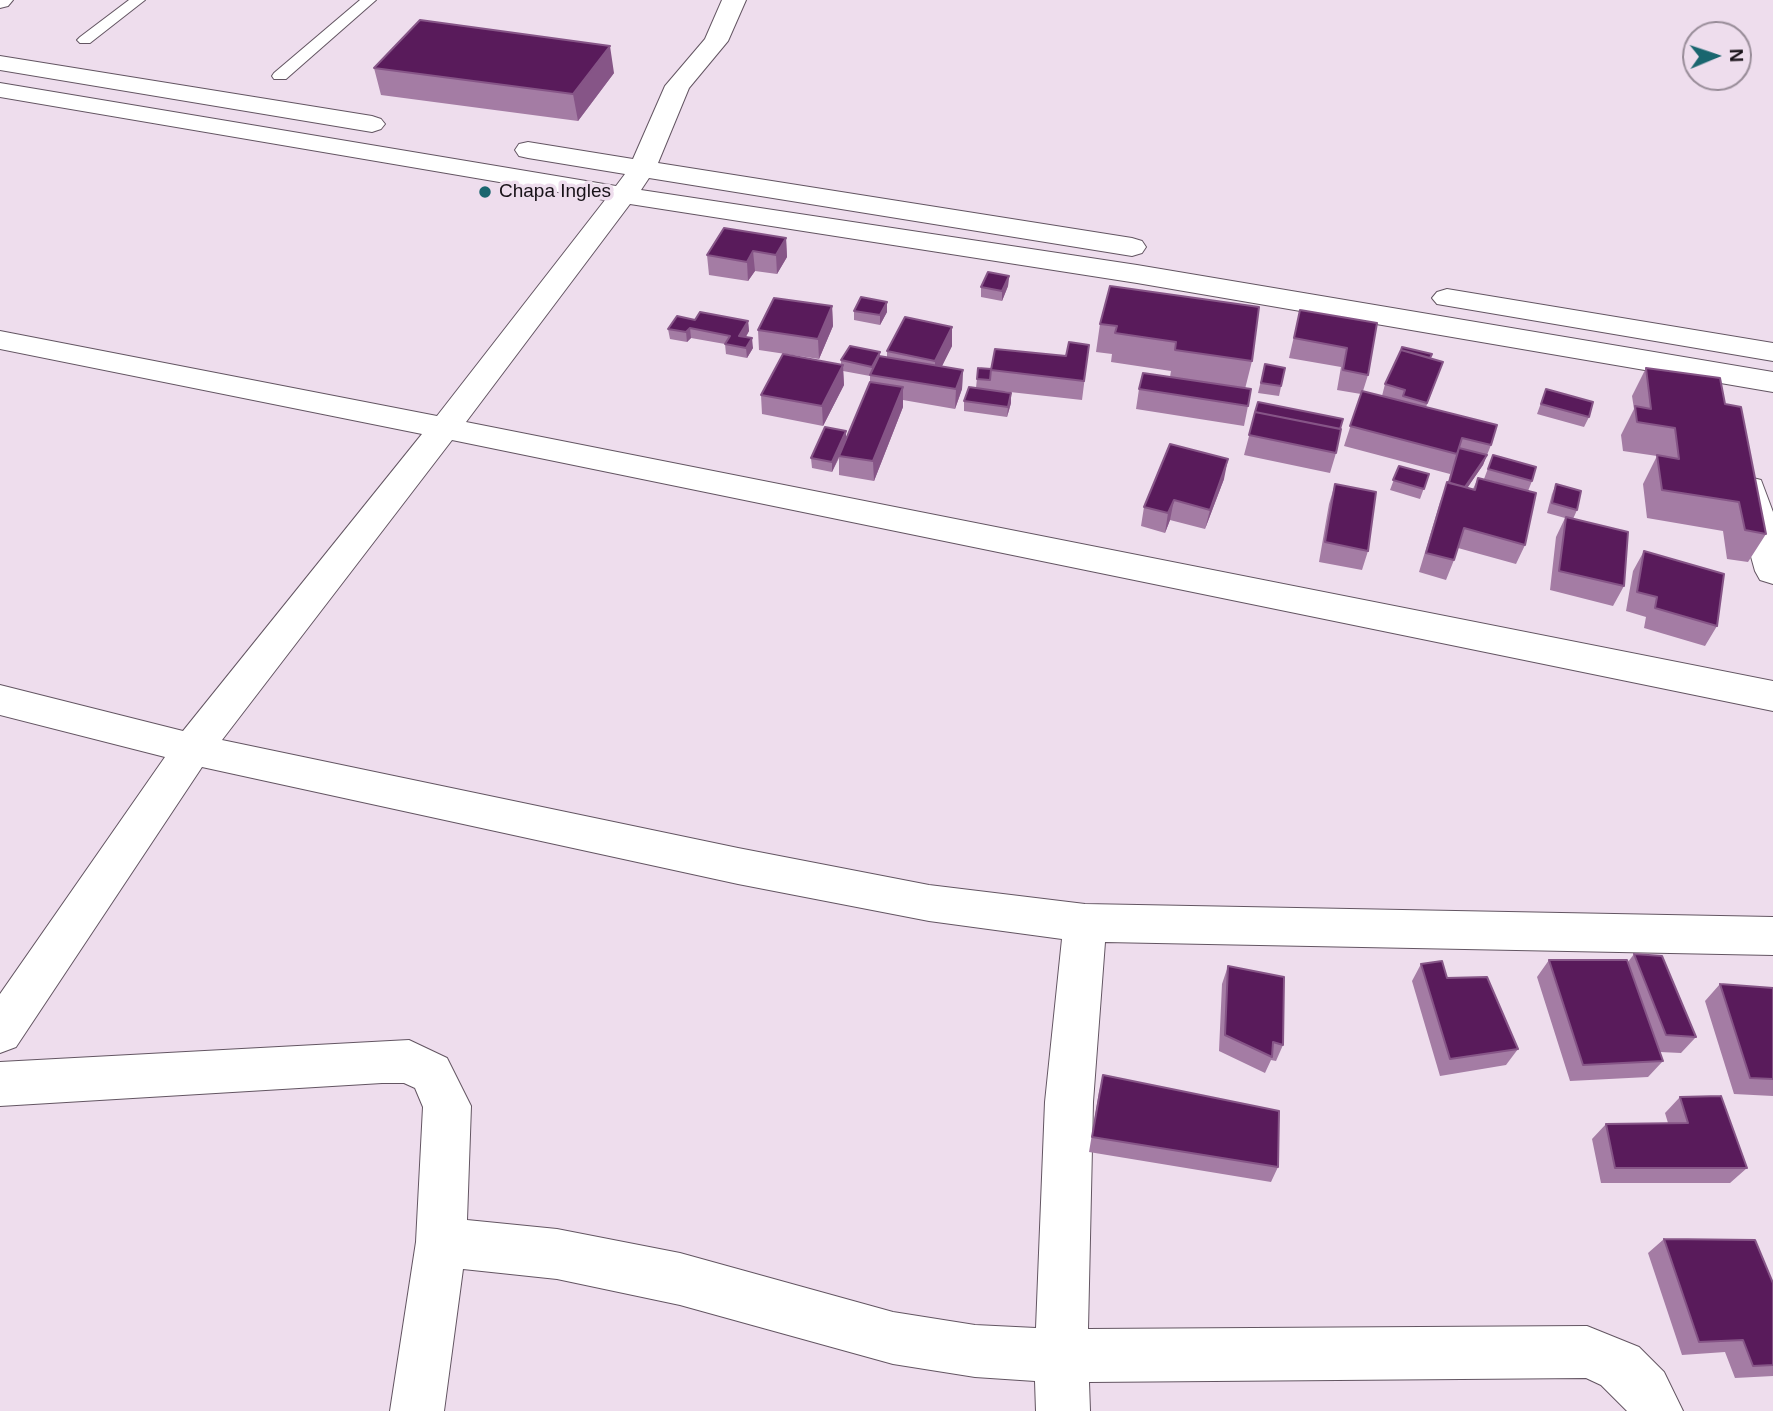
<!DOCTYPE html>
<style>
body{margin:0}
#map{position:relative;width:1773px;height:1411px;overflow:hidden;background:#eedded;font-family:Arial,sans-serif}
canvas{display:block}
.north{position:absolute;left:1682px;top:21px;width:70px;height:70px;box-sizing:border-box;background:#eedded;border:2px solid #988c98;border-radius:50%;rotate:88deg;font-size:19px;font-weight:700;line-height:28px;text-align:center;color:#181218}
.north::after{content:'';display:block;margin:auto;width:24px;height:32px;background:#1a666f;clip-path:polygon(50% 0,100% 100%,50% 72%,0 100%)}
</style>
<div id="map">
<canvas width="1773" height="1411"></canvas>
<div class="north">N</div>
</div>
<script>
const context = document.querySelector('canvas').getContext('2d');
context.lineJoin = 'round';
function poly(rows) {
  const path = new Path2D();
  for (const r of rows) {
    path.moveTo(r[0], r[1]);
    for (let i = 2; i < r.length; i += 2) path.lineTo(r[i], r[i + 1]);
  }
  return path;
}
function stroke(path, color, width, dash) {
  context.strokeStyle = color;
  context.lineWidth = width;
  context.lineCap = dash ? 'butt' : 'round';
  context.setLineDash(dash || []);
  context.stroke(path);
}
function fillPath(path, color) {
  context.fillStyle = color;
  context.fill(path, 'evenodd');
}
function label(font, color, halo, rows, align = 'center') {
  context.font = font + ' Arial,sans-serif';
  context.lineWidth = 7;
  context.setLineDash([]);
  context.textBaseline = 'middle';
  context.strokeStyle = halo;
  context.fillStyle = color;
  for (const [text, x, y, turn = 0] of rows) {
    context.save();
    context.translate(x, y);
    context.rotate((+turn || 0) * Math.PI / 180);
    context.textAlign = isNaN(turn) ? turn : align;
    if (halo) context.strokeText(text, 0, 0);
    context.fillText(text, 0, 0);
    context.restore();
  }
}
const lane = poly([
 [129,0,145,0,90,43,80,43,77,40,80,37,129,0],
 [360,0,376,0,286,79,274,79,272,76,274,73,360,0]
]);
const street = poly([
 [0,0,13,0,8,6,0,8,0,0],
 [722,0,746,0,728,41,689,88,658,163,1132,238,1142,241,1146,247,1142,253,1132,256,649,178,641,190,1137,265,1773,372,1773,392,1137,283,630,204,466,422,1773,681,1773,711,452,440,222,740,738,848,929,885,1085,904,1773,917,1773,955,1105,942,1093,1102,1088,1329,1587,1326,1639,1347,1664,1372,1683,1411,1627,1411,1601,1385,1586,1378,1089,1382,1090,1411,1036,1411,1035,1381,975,1377,893,1364,680,1305,557,1279,463,1269,444,1411,390,1411,416,1242,423,1107,415,1088,404,1083,382,1083,0,1106,0,1062,409,1040,447,1058,471,1106,467,1220,557,1229,680,1253,893,1312,975,1325,1036,1328,1045,1102,1062,939,929,921,738,884,202,767,16,1047,0,1053,0,994,165,757,0,715,0,685,183,731,422,434,0,349,0,331,437,416,605,200,0,97,0,83,616,186,625,174,528,158,519,156,515,150,519,144,528,142,633,159,665,86,705,39,722,0],
 [0,56,372,116,381,119,385,124,381,129,372,132,0,70,0,56],
 [1447,289,1773,343,1773,361,1437,304,1432,298,1437,292,1447,289],
 [1749,477,1761,480,1773,512,1773,584,1760,580,1755,571,1732,488,1737,480,1749,477]
]);
const wall = poly([
 [374,68,614,73,578,121,381,95],
 [786,238,787,257,777,274,755,271,748,281,709,275,707,255],
 [1009,276,1008,286,1002,301,981,297,981,287],
 [1110,286,1252,361,1245,389,1248,406,1244,426,1136,409,1139,389,1170,377,1171,371,1111,362,1112,354,1096,352,1100,324],
 [832,306,833,326,819,359,759,350,758,330],
 [1300,310,1377,323,1368,375,1363,391,1382,396,1385,384,1431,358,1436,381,1426,407,1491,445,1483,465,1467,488,1473,489,1478,478,1525,545,1516,564,1458,548,1454,560,1446,580,1419,572,1440,502,1448,482,1452,467,1450,474,1344,446,1361,394,1337,390,1341,367,1289,358],
 [854,311,887,312,880,325,854,320],
 [695,320,748,321,749,331,746,337,753,348,747,358,726,354,725,344,691,338,687,342,670,339,668,329],
 [952,327,952,346,942,366,963,370,962,389,955,409,903,400,903,407,874,481,839,475,839,458,832,472,812,468,811,458,846,431,846,439,870,382,870,376,843,371,844,385,823,426,762,414,761,395,841,365,841,360,880,352,880,356,887,357,887,351],
 [1089,345,1082,400,1001,391,1011,403,1007,417,964,411,964,401,976,388,978,368,991,369,1066,356],
 [1265,364,1285,368,1279,396,1258,393],
 [1646,368,1725,404,1766,534,1748,562,1727,559,1723,531,1647,518,1643,484,1657,456,1623,451,1621,435,1634,409,1632,396],
 [1546,389,1589,417,1584,427,1537,414],
 [1258,402,1336,453,1330,473,1244,455],
 [1493,455,1532,481,1528,491,1484,479],
 [1399,466,1429,474,1420,499,1390,490],
 [1224,479,1205,529,1170,520,1165,533,1141,526,1144,507],
 [1335,484,1368,551,1362,570,1319,562,1329,504],
 [1556,484,1577,510,1573,519,1624,586,1613,606,1550,590,1556,537,1565,518,1547,513,1552,494],
 [1644,551,1717,626,1705,646,1644,628,1646,617,1626,611,1633,571],
 [1634,954,1696,1037,1681,1053,1660,1052,1663,1061,1648,1077,1570,1081,1537,977,1549,960,1628,962],
 [1421,964,1447,978,1518,1049,1506,1065,1440,1076,1412,981],
 [1228,966,1283,1045,1276,1061,1271,1060,1265,1073,1219,1051,1222,984],
 [1720,984,1773,988,1773,1096,1734,1094,1705,1001],
 [1103,1076,1278,1167,1271,1182,1089,1152,1099,1092],
 [1680,1097,1747,1168,1730,1183,1601,1183,1592,1139,1606,1124,1668,1123,1665,1113],
 [1664,1239,1773,1283,1773,1376,1735,1378,1725,1352,1682,1355,1648,1253]
]);
const shadedWall = poly([
 [610,46,614,73,578,121,573,94],
 [786,238,787,257,777,274,776,255],
 [753,251,755,271,748,281,747,262],
 [1009,276,1008,286,1002,301,1002,291],
 [887,302,887,312,880,325,880,315],
 [832,306,833,326,819,359,818,339],
 [748,321,749,331,740,346,739,336],
 [952,327,952,346,935,380,935,361],
 [690,328,691,338,687,342,686,332],
 [752,338,753,348,747,358,746,348],
 [843,365,844,385,823,426,822,406],
 [963,370,962,389,955,409,956,389],
 [903,387,903,407,874,481,873,461],
 [1011,393,1011,403,1007,417,1008,407],
 [846,431,846,441,832,472,832,462],
 [1487,455,1483,465,1459,500,1463,491],
 [1228,459,1224,479,1205,529,1210,510],
 [1174,500,1170,520,1165,533,1168,513]
]);
const building = poly([
 [420,20,610,46,573,94,374,68,420,20],
 [724,228,786,238,776,255,753,251,747,262,707,255,724,228],
 [988,272,1009,276,1002,291,981,287,988,272],
 [1110,286,1259,307,1252,361,1175,350,1176,342,1115,333,1117,326,1100,324,1110,286],
 [861,297,887,302,880,315,854,311,861,297],
 [774,298,832,306,818,339,758,330,774,298],
 [1300,310,1377,323,1368,375,1343,370,1347,348,1294,338,1300,310],
 [700,312,748,321,739,336,752,338,746,348,725,344,730,336,690,328,686,332,668,329,677,316,695,320,700,312],
 [905,317,952,327,935,361,887,351,905,317],
 [1069,342,1089,345,1084,381,991,370,995,349,1066,356,1069,342],
 [850,346,880,352,872,367,841,360,850,346],
 [1402,347,1432,354,1430,358,1401,350,1402,347],
 [1401,350,1443,362,1427,403,1403,396,1405,390,1385,384,1401,350],
 [783,354,843,365,822,406,761,395,783,354],
 [879,356,963,370,956,389,870,375,879,356],
 [1265,364,1285,368,1281,386,1261,383,1265,364],
 [978,368,991,369,990,380,977,379,978,368],
 [1646,368,1720,378,1725,404,1741,407,1766,534,1745,530,1739,502,1662,490,1657,455,1679,459,1675,428,1637,422,1635,406,1651,409,1646,368],
 [1143,373,1251,389,1248,406,1139,389,1143,373],
 [870,382,903,387,873,461,839,456,870,382],
 [969,387,1011,393,1008,407,964,401,969,387],
 [1546,389,1593,402,1589,417,1541,404,1546,389],
 [1362,391,1497,425,1491,445,1462,438,1457,454,1350,426,1362,391],
 [1258,402,1343,419,1340,429,1255,412,1258,402],
 [1255,412,1341,429,1336,453,1249,435,1255,412],
 [825,427,846,431,832,462,811,458,825,427],
 [1170,444,1228,459,1210,510,1174,500,1168,513,1144,507,1170,444],
 [1459,448,1487,455,1465,487,1449,483,1459,448],
 [1493,455,1536,467,1532,481,1488,469,1493,455],
 [1399,466,1429,474,1424,489,1393,480,1399,466],
 [1478,478,1536,493,1525,545,1464,528,1454,560,1426,553,1447,482,1475,490,1478,478],
 [1335,484,1376,492,1368,551,1325,542,1335,484],
 [1556,484,1581,491,1577,510,1552,503,1556,484],
 [1566,517,1628,532,1624,586,1559,571,1566,517],
 [1644,551,1724,574,1717,626,1655,608,1657,597,1637,592,1644,551],
 [1634,954,1662,956,1696,1037,1666,1035,1634,954],
 [1549,960,1627,960,1663,1061,1583,1065,1549,960],
 [1442,961,1447,978,1487,977,1518,1049,1450,1059,1421,964,1442,961],
 [1228,966,1284,977,1283,1045,1273,1042,1272,1057,1225,1035,1228,966],
 [1720,984,1773,988,1773,1079,1750,1078,1720,984],
 [1103,1075,1279,1111,1278,1167,1092,1137,1103,1075],
 [1721,1096,1747,1168,1615,1168,1606,1124,1688,1123,1680,1097,1721,1096],
 [1664,1239,1755,1240,1773,1283,1773,1365,1753,1366,1743,1340,1699,1342,1664,1239]
]);
const markers = [
 [485,192,7,"#1a666f"]
];
const farPoinames = [
 ["Chapa Ingles",499,192]
];
stroke(lane, '#635562', 2);
stroke(street, '#635562', 2);
fillPath(lane, '#fff');
fillPath(street, '#fff');
fillPath(wall, '#a47ca4');
fillPath(shadedWall, '#865587');
fillPath(building, '#591b5b');
stroke(building, '#865587', 2);
for (const [x, y, r, color] of markers) {
  const dot = new Path2D();
  dot.arc(x, y, r, 0, 2 * Math.PI);
  context.fillStyle = color;
  context.fill(dot);
  stroke(dot, '#eedded', 2.5);
}
label('19px', '#181218', '#eedded', farPoinames, 'left');
</script>
